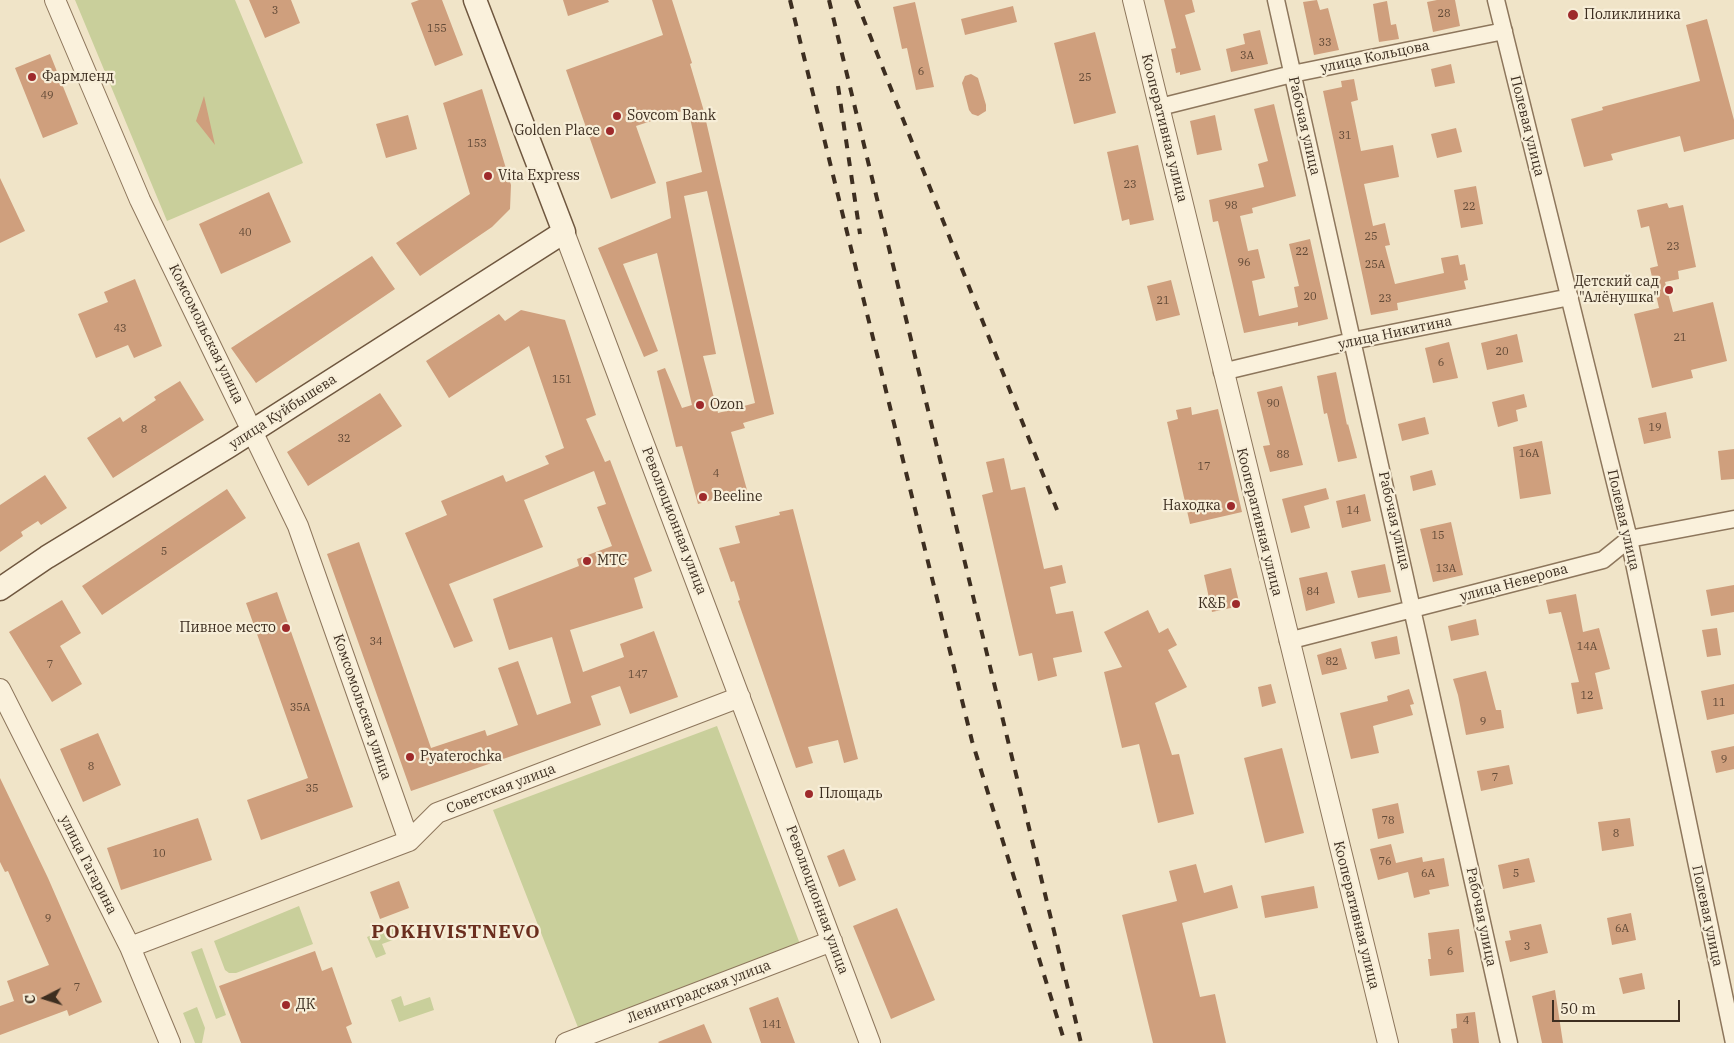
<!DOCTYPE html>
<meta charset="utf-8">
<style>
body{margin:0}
#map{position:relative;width:1734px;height:1043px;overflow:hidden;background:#f0e4c8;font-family:"IBM Plex Serif",serif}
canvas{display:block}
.north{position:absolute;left:20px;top:973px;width:50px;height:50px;-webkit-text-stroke:4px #f7eed8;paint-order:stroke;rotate:265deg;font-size:14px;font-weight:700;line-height:20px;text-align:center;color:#3d2e20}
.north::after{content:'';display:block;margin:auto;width:18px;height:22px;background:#3d2e20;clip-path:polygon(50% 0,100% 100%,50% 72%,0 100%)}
.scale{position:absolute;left:1552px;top:1000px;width:128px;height:22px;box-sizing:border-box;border:2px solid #3d2e20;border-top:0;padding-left:6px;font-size:15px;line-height:18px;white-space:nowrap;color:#3d2e20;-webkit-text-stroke:4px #f7eed8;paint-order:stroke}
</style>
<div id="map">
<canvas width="1734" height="1043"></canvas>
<div class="north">С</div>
<div class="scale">50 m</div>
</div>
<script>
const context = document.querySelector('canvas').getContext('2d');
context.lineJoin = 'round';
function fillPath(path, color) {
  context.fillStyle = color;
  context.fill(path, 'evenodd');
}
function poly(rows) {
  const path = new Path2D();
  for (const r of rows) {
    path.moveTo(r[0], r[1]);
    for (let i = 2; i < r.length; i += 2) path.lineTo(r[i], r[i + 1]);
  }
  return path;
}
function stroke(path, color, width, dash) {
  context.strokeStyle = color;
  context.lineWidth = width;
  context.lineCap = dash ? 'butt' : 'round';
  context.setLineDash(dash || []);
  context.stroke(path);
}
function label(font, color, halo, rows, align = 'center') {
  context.font = font + ' "IBM Plex Serif",serif';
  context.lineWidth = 4.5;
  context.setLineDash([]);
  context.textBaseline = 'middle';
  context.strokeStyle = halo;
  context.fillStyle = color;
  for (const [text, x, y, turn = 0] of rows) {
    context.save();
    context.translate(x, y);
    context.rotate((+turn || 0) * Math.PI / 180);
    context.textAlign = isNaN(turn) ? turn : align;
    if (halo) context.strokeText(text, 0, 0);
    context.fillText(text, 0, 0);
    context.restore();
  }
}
const green = poly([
 [75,0,235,0,303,163,167,221],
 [717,726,800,944,579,1030,493,810],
 [299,906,313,944,236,973,229,973,225,970,214,941],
 [399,924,404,936,382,944,386,954,376,958,367,937],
 [202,948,226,1015,216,1019,191,952],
 [401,996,404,1006,430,997,434,1010,399,1022,391,1000],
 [197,1007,205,1028,202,1043,195,1043,183,1013]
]);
const building = poly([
 [249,0,291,0,300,23,265,38],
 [419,0,442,0,463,55,435,66,411,3],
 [563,0,608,0,609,2,568,16],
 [652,0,672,0,692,63,690,64,703,108,774,414,743,423,745,428,731,432,747,490,698,504,682,446,676,447,657,371,665,368,682,408,692,405,657,253,623,264,658,351,644,357,598,248,671,218,666,182,702,172,688,109,636,126,656,183,611,199,566,70,663,35],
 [707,191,755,403,718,413,703,356,716,354,684,196],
 [1164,0,1192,0,1195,12,1185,15,1201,70,1180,75,1180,72,1176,73,1171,49,1176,48],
 [1317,0,1320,10,1328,8,1339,50,1314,55,1303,2],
 [1437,0,1455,0,1460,26,1433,32,1427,2],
 [1387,1,1391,25,1396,24,1399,39,1379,42,1373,4],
 [915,2,934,87,916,90,907,48,902,49,893,7],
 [1013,6,1017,22,965,35,961,19],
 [1707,19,1734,120,1734,139,1684,152,1680,136,1611,154,1613,160,1584,167,1571,119,1603,110,1602,107,1700,81,1686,25],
 [1260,30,1268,64,1231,72,1226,49,1245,44,1243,34],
 [1095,32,1116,113,1074,124,1054,43],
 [50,54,78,124,43,138,15,68],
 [1451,64,1455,83,1435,87,1431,69],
 [971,74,978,78,986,105,986,111,978,116,972,114,969,110,962,83,965,76],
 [1354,79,1358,100,1351,102,1361,151,1393,145,1399,177,1364,184,1373,226,1385,223,1390,245,1385,246,1395,284,1444,273,1441,258,1458,255,1460,265,1465,264,1468,280,1464,281,1466,289,1397,303,1398,310,1371,315,1323,91,1342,87,1341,81],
 [482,89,511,185,510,209,492,227,420,276,396,243,470,194,443,103],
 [204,96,215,145,196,121],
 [1274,104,1296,196,1252,208,1253,213,1240,216,1248,251,1258,249,1265,278,1252,281,1259,316,1298,307,1294,287,1299,286,1289,244,1310,239,1328,319,1298,326,1298,322,1244,333,1218,221,1213,222,1209,200,1264,187,1258,164,1268,161,1254,109],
 [408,115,417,149,386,158,376,124],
 [1215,115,1222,150,1197,155,1190,121],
 [1456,128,1462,152,1437,158,1431,134],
 [1138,145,1154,220,1130,225,1129,219,1122,221,1107,152],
 [0,178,25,231,0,243],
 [1476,186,1483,224,1461,228,1454,190],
 [269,192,291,242,221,274,199,224],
 [1667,203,1669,208,1683,205,1696,267,1678,271,1679,279,1665,282,1673,312,1713,302,1727,361,1691,370,1693,378,1652,388,1634,314,1659,308,1650,268,1658,266,1649,226,1641,228,1637,210],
 [372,256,395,289,256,383,231,348],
 [135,279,162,346,134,358,128,345,96,358,78,314,108,302,104,292],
 [1171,280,1180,315,1156,321,1147,286],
 [521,310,565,320,596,415,586,419,605,462,610,460,652,571,634,578,643,608,570,630,583,672,624,657,620,644,654,631,678,697,630,714,620,686,591,696,601,725,411,791,327,554,359,542,431,748,485,730,487,736,518,725,498,668,518,661,537,715,571,703,552,637,509,650,493,599,579,566,577,559,612,546,597,507,606,504,594,471,524,500,543,547,449,584,473,641,454,648,405,533,447,515,441,501,503,475,506,482,549,464,545,456,564,448,529,346,449,398,426,361,499,314,505,321],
 [1517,334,1523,362,1487,370,1481,343],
 [1449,342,1458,378,1433,383,1425,348],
 [1336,372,1347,425,1348,424,1357,458,1338,462,1327,413,1324,414,1317,376],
 [180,381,204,420,113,478,87,438,120,417,123,422,156,400,154,397],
 [1282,386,1303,465,1270,472,1263,446,1270,445,1257,392],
 [380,393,402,426,308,486,287,452],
 [1524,394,1527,407,1516,410,1518,421,1498,427,1492,402],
 [1191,407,1192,415,1218,409,1242,512,1190,524,1167,422,1178,419,1176,410],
 [1666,412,1671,438,1644,444,1638,418],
 [1425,417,1429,434,1402,441,1398,424],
 [1542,441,1551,494,1520,499,1513,447],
 [1734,449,1734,479,1721,480,1718,451],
 [1004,458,1011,490,1025,487,1044,569,1062,565,1066,583,1050,587,1056,614,1073,611,1082,652,1053,658,1057,676,1038,681,1032,653,1019,656,982,495,993,492,986,462],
 [1432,470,1436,485,1413,491,1410,476],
 [45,475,67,508,41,525,38,521,21,532,23,536,0,552,0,505],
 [1326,488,1329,499,1304,506,1310,528,1291,533,1282,499],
 [227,489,246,518,102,615,82,586],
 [1365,494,1371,521,1342,528,1336,501],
 [793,509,858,759,844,763,838,740,808,747,813,763,796,768,738,601,740,600,734,581,731,582,719,548,740,543,735,526,780,515,779,512],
 [1451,522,1463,575,1433,582,1420,529],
 [1385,564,1391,592,1358,598,1351,571],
 [1231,568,1240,606,1212,612,1204,575],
 [1327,572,1335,603,1306,611,1299,578],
 [1734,585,1734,612,1711,616,1706,590],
 [277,592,353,807,261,840,247,800,308,778,246,603],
 [1576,594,1583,632,1599,628,1610,669,1595,673,1603,709,1577,714,1571,683,1579,682,1561,612,1549,614,1546,600],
 [62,600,81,633,60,646,82,684,52,702,9,632],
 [1148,610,1159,633,1168,628,1177,645,1168,650,1187,687,1155,703,1172,755,1179,754,1194,814,1158,823,1139,744,1122,748,1104,672,1122,667,1104,632],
 [1476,619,1479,635,1451,641,1448,626],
 [1717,628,1721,655,1707,657,1702,630],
 [1397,636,1400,654,1375,659,1371,642],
 [1341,648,1347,669,1322,675,1317,655],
 [1486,671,1496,710,1501,710,1504,728,1466,735,1458,695,1453,679],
 [1271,684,1276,703,1262,707,1258,687],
 [1734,684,1734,714,1707,720,1701,691],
 [1409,689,1414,704,1410,705,1413,715,1373,726,1379,753,1351,759,1340,713,1388,701,1387,696],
 [98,733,121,785,83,802,60,749],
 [1734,746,1734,769,1716,773,1711,751],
 [1282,748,1304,833,1265,843,1244,758],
 [1509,765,1513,784,1481,791,1477,771],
 [0,778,48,878,102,1002,69,1016,67,1010,0,1035,0,1006,14,1001,7,981,49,965,8,871,5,872,0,862],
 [1398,803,1404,833,1378,839,1372,809],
 [198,818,212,860,121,890,107,848],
 [1630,818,1634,846,1602,851,1598,822],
 [1391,844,1396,863,1422,857,1423,862,1444,858,1449,886,1429,890,1430,894,1414,898,1408,872,1378,880,1370,849],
 [844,849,856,880,839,887,827,856],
 [1529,858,1535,882,1503,889,1498,865],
 [1196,864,1204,893,1232,885,1238,908,1182,923,1200,997,1215,994,1226,1043,1153,1043,1122,915,1177,901,1169,871],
 [399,881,409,908,380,919,370,892],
 [1314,886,1318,908,1265,918,1261,896],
 [897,908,935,1000,891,1019,853,926],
 [1631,913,1636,940,1612,945,1607,918],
 [1541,924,1548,953,1510,962,1505,941,1511,940,1509,931],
 [1459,929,1464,972,1430,976,1428,959,1431,959,1428,933],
 [315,951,322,971,332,967,352,1024,346,1027,352,1043,241,1043,219,986],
 [1642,973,1645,989,1623,994,1619,978],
 [1555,990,1563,1043,1542,1043,1532,996],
 [778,997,795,1043,761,1043,749,1008],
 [1475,1012,1479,1043,1453,1043,1451,1029,1457,1028,1456,1014],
 [704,1024,712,1043,659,1043,658,1042]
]);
const minor = poly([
 [1276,0,1509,1043],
 [1496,0,1629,539,1734,1043],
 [1160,107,1292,74,1504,31],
 [1222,372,1352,341,1570,297],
 [1288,641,1603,560,1629,539,1734,519]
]);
const tertiary = poly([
 [55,0,140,200,298,526,409,841],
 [1133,0,1388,1043],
 [564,232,870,1043],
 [0,689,130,947,170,1043],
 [130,947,409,841,437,813,740,697],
 [566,1043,832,941]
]);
const secondary = poly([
 [0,589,47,557,229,446,564,232,475,0]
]);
const rail = poly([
 [790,0,972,741,1065,1043],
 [829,0,1081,1043],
 [856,0,1057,510],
 [838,86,860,234]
]);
const markers = [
 [1573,15,6,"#9e2a2b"],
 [32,77,5,"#9e2a2b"],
 [617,116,5,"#9e2a2b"],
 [610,131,5,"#9e2a2b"],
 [488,176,5,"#9e2a2b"],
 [1669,290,5,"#9e2a2b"],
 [700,405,5,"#9e2a2b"],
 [703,497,5,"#9e2a2b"],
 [1231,506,5,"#9e2a2b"],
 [587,561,5,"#9e2a2b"],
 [1236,604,5,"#9e2a2b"],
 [286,628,5,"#9e2a2b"],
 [410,757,5,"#9e2a2b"],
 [809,794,5,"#9e2a2b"],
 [286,1005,5,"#9e2a2b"]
];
const numberNames = [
 ["3",275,11],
 ["28",1444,14],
 ["155",437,29],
 ["33",1325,43],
 ["3А",1247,56],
 ["6",921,72],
 ["25",1085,78],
 ["49",47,96],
 ["31",1345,136],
 ["153",477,144],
 ["23",1130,185],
 ["98",1231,206],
 ["22",1469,207],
 ["40",245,233],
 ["25",1371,237],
 ["23",1673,247],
 ["22",1302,252],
 ["96",1244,263],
 ["25А",1375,265],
 ["20",1310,297],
 ["23",1385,299],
 ["21",1163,301],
 ["43",120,329],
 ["21",1680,338],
 ["20",1502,352],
 ["6",1441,363],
 ["151",562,380],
 ["90",1273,404],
 ["19",1655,428],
 ["8",144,430],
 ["32",344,439],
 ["16А",1529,454],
 ["88",1283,455],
 ["17",1204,467],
 ["4",716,474],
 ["14",1353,511],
 ["15",1438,536],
 ["5",164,552],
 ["13А",1446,569],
 ["84",1313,592],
 ["34",376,642],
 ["14А",1587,647],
 ["82",1332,662],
 ["7",50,665],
 ["147",638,675],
 ["12",1587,696],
 ["11",1719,703],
 ["35А",300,708],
 ["9",1483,722],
 ["9",1724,760],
 ["8",91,767],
 ["7",1495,778],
 ["35",312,789],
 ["78",1388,821],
 ["8",1616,834],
 ["10",159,854],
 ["76",1385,862],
 ["6А",1428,874],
 ["5",1516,874],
 ["9",48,919],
 ["6А",1622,929],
 ["3",1527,947],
 ["6",1450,952],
 ["7",77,988],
 ["4",1466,1021],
 ["141",772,1025]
];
const poiNames = [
 ["Поликлиника",1584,15],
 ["Фармленд",42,77],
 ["Sovcom Bank",627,116],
 ["Golden Place",600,131,"right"],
 ["Vita Express",498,176],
 ["Детский сад",1659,282,"right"],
 ["\"Алёнушка\"",1659,298,"right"],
 ["Ozon",710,405],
 ["Beeline",713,497],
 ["Находка",1221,506,"right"],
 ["МТС",597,561],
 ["К&Б",1226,604,"right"],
 ["Пивное место",276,628,"right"],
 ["Pyaterochka",420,757],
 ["Площадь",819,794],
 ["ДК",296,1005]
];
const streetNames = [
 ["улица Кольцова",1375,57,-12],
 ["Рабочая улица",1304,126,77],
 ["Полевая улица",1527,126,76],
 ["Кооперативная улица",1164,128,76],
 ["улица Никитина",1395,333,-12],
 ["Комсомольская улица",206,334,64],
 ["улица Куйбышева",283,412,-33],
 ["Полевая улица",1623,520,77],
 ["Революционная улица",674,521,69],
 ["Рабочая улица",1394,521,77],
 ["Кооперативная улица",1259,522,76],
 ["улица Неверова",1514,583,-15],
 ["Комсомольская улица",362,707,71],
 ["Советская улица",501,789,-21],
 ["улица Гагарина",88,865,63],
 ["Революционная улица",817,900,70],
 ["Кооперативная улица",1356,915,76],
 ["Полевая улица",1707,916,78],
 ["Рабочая улица",1481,917,78],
 ["Ленинградская улица",699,992,-21]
];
const districtNames = [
 ["POKHVISTNEVO",456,933]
];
fillPath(green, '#c9cf9b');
fillPath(building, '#cf9f7d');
stroke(minor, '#8d765c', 19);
stroke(tertiary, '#8d765c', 22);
stroke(secondary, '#6f573f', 25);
stroke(minor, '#faf1dc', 16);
stroke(tertiary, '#faf1dc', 20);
stroke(secondary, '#faf1dc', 22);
stroke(rail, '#3d2e20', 4, [9, 9]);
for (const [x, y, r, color] of markers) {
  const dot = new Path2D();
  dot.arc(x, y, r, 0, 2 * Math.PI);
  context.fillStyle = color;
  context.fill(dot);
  stroke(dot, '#f7eed8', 2);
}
label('11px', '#624a37', null, numberNames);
label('14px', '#3d2e20', '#f7eed8', poiNames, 'left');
label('14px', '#3d2e20', '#f7eed8', streetNames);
context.letterSpacing = '1px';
label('bold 19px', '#6b2e1e', '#f7eed8', districtNames);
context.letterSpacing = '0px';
</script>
